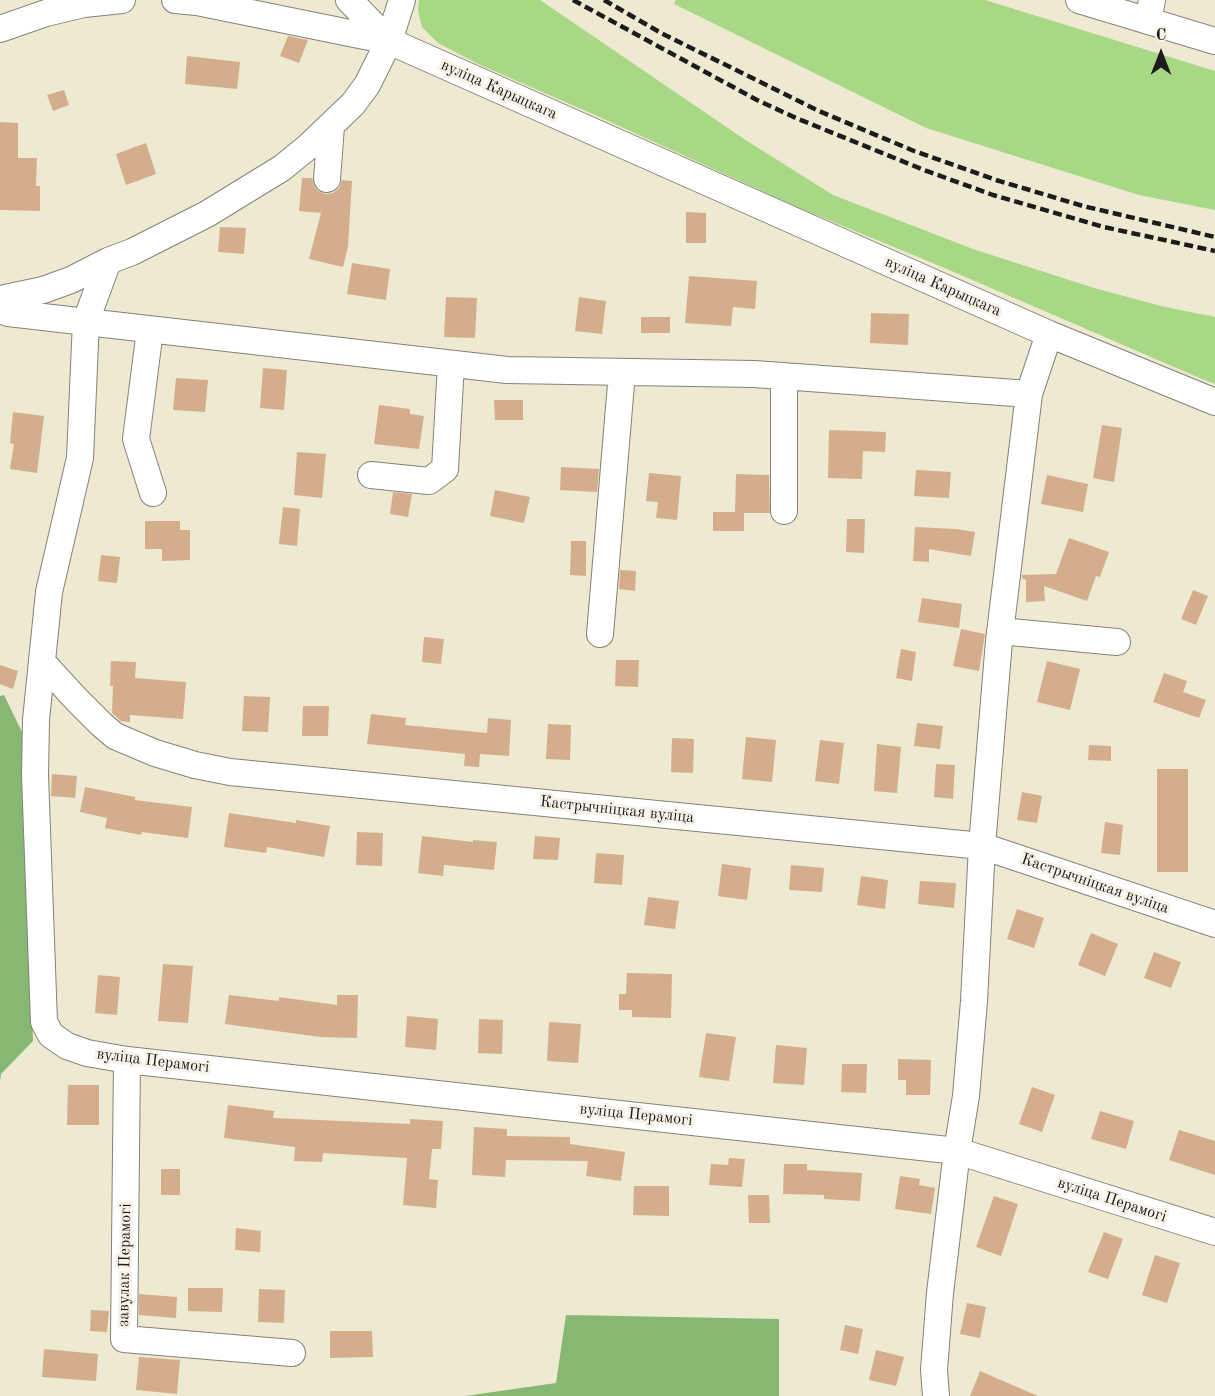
<!DOCTYPE html>
<meta charset="utf-8">
<style>
body{margin:0}
#map{position:relative;width:1215px;height:1396px;overflow:hidden;background:#eee9d1;font-family:"Old Standard TT",serif}
canvas{display:block}
.north{position:absolute;left:1131px;top:24px;width:60px;height:60px;-webkit-text-stroke:4px #f7f3e8;paint-order:stroke;rotate:0deg;font-size:16px;font-weight:700;line-height:24px;text-align:center;color:#1c1c1c}
.north::after{content:'';display:block;margin:auto;width:21px;height:27px;background:#1c1c1c;clip-path:polygon(50% 0,100% 100%,50% 72%,0 100%)}
</style>
<div id="map">
<canvas width="1215" height="1396"></canvas>
<div class="north">С</div>
</div>
<script>
const context = document.querySelector('canvas').getContext('2d');
context.lineJoin = 'round';
function fillPath(path, color) {
  context.fillStyle = color;
  context.fill(path, 'evenodd');
}
function poly(rows) {
  const path = new Path2D();
  for (const r of rows) {
    path.moveTo(r[0], r[1]);
    for (let i = 2; i < r.length; i += 2) path.lineTo(r[i], r[i + 1]);
  }
  return path;
}
function stroke(path, color, width, dash) {
  context.strokeStyle = color;
  context.lineWidth = width;
  context.lineCap = dash ? 'butt' : 'round';
  context.setLineDash(dash || []);
  context.stroke(path);
}
function label(font, color, halo, rows, align = 'center') {
  context.font = font + ' "Old Standard TT",serif';
  context.lineWidth = 6;
  context.setLineDash([]);
  context.textBaseline = 'middle';
  context.strokeStyle = halo;
  context.fillStyle = color;
  for (const [text, x, y, turn = 0] of rows) {
    context.save();
    context.translate(x, y);
    context.rotate((+turn || 0) * Math.PI / 180);
    context.textAlign = isNaN(turn) ? turn : align;
    if (halo) context.strokeText(text, 0, 0);
    context.fillText(text, 0, 0);
    context.restore();
  }
}
const green = poly([
 [419,0,540,0,744,139,833,195,973,249,1094,288,1165,307,1215,317,1215,384,1202,379,947,269,797,207,595,115,478,64,438,43,422,27,418,11],
 [676,0,985,0,1215,71,1215,210,1139,195,926,128,674,4]
]);
const forest = poly([
 [4,695,22,732,33,1041,1,1074,0,1082,0,696],
 [566,1315,779,1319,779,1396,465,1396,556,1383]
]);
const building = poly([
 [288,36,308,40,299,63,280,56],
 [187,56,240,62,237,89,185,84],
 [64,90,69,105,53,111,47,95],
 [0,122,18,123,18,158,37,158,36,186,40,186,40,211,0,210],
 [146,143,156,174,126,185,116,154],
 [302,178,312,178,314,186,318,191,326,194,333,193,339,188,342,180,352,181,348,247,343,267,309,259,321,213,299,211],
 [686,212,706,213,706,243,686,243],
 [220,227,246,228,244,254,218,252],
 [352,263,390,269,386,300,347,294],
 [689,276,757,281,755,309,733,307,731,326,685,323],
 [446,297,477,298,475,338,444,337],
 [579,297,606,301,602,334,575,331],
 [871,313,909,314,908,345,870,343],
 [641,317,670,317,670,333,641,333],
 [263,368,287,370,284,410,260,408],
 [176,378,208,380,205,412,173,410],
 [494,400,523,400,523,420,495,420],
 [379,405,410,409,410,414,424,416,419,449,374,444],
 [13,412,44,416,37,473,10,469,14,444,10,443],
 [1102,425,1122,428,1114,482,1093,478],
 [829,430,886,432,885,452,863,451,862,479,828,478],
 [297,452,326,454,322,498,294,495],
 [561,467,599,469,597,492,560,490],
 [916,470,951,472,949,498,914,496],
 [649,473,681,476,677,520,656,518,658,502,646,501],
 [736,474,769,475,770,513,744,513,744,531,713,531,713,512,735,512],
 [1047,475,1088,484,1083,512,1041,504],
 [495,490,530,497,524,523,490,516],
 [393,492,412,494,408,517,390,514],
 [283,507,300,509,297,546,279,544],
 [847,519,865,519,864,553,846,552],
 [145,521,180,521,180,530,190,530,190,560,162,561,162,549,145,549],
 [915,527,956,529,975,532,971,556,929,549,929,562,913,561],
 [1069,538,1109,552,1100,577,1096,576,1087,601,1044,586,1045,601,1026,602,1026,580,1022,578,1022,575,1056,574],
 [571,541,586,541,586,576,570,575],
 [101,555,120,557,117,583,98,581],
 [620,570,636,571,635,591,619,589],
 [1193,590,1208,596,1196,625,1181,619],
 [922,598,962,604,959,628,918,622],
 [961,629,985,634,979,671,953,666],
 [424,637,444,639,441,664,422,662],
 [901,649,916,652,912,681,896,678],
 [616,660,639,660,638,687,615,686],
 [111,661,136,662,135,678,186,682,183,719,130,715,130,722,121,721,112,713,113,686,110,686],
 [1047,661,1080,669,1070,710,1037,702],
 [0,665,18,671,13,689,0,684],
 [1164,673,1187,681,1183,692,1206,700,1199,718,1153,702],
 [244,696,270,697,268,732,242,731],
 [303,706,329,706,328,736,302,736],
 [371,714,406,718,405,725,487,733,488,718,511,720,509,756,480,754,479,767,464,766,465,754,367,744],
 [917,723,943,726,940,749,914,746],
 [548,724,571,725,570,760,546,759],
 [746,737,776,740,772,782,742,779],
 [672,738,694,739,693,773,671,772],
 [820,740,844,743,839,784,815,781],
 [877,744,901,747,897,793,874,791],
 [1089,745,1111,746,1111,761,1088,760],
 [936,764,955,765,953,799,934,797],
 [1157,769,1188,769,1188,872,1157,872],
 [52,774,77,776,75,798,51,796],
 [85,787,135,797,135,800,192,807,188,838,142,832,141,835,105,828,107,818,80,812],
 [1022,792,1042,796,1037,823,1017,820],
 [229,813,296,823,296,820,330,826,324,857,267,847,266,853,224,847],
 [1105,822,1123,825,1120,855,1101,853],
 [357,832,383,833,382,866,356,865],
 [422,836,473,842,473,840,497,842,494,870,444,865,443,876,418,873],
 [535,836,560,838,558,860,533,859],
 [596,853,624,855,622,885,594,883],
 [722,864,751,868,747,900,718,896],
 [791,865,824,868,822,892,789,890],
 [861,876,888,880,885,909,857,905],
 [920,881,956,883,954,908,918,904],
 [648,897,679,901,675,929,644,925],
 [1017,909,1044,918,1034,948,1007,939],
 [1091,933,1118,944,1105,976,1078,965],
 [1154,952,1181,962,1171,988,1144,978],
 [163,964,193,966,188,1023,158,1021],
 [627,973,672,974,671,1018,632,1017,632,1010,619,1010,619,994,626,994],
 [98,975,120,977,117,1015,95,1013],
 [229,995,279,1001,279,997,337,1005,337,995,358,995,357,1038,320,1037,225,1024],
 [407,1016,438,1019,436,1050,405,1047],
 [479,1019,503,1020,502,1054,478,1053],
 [549,1022,581,1024,578,1063,547,1061],
 [706,1033,736,1037,729,1081,699,1077],
 [776,1045,807,1048,804,1085,773,1083],
 [898,1059,931,1060,930,1095,906,1095,906,1080,898,1080],
 [842,1064,867,1064,866,1093,841,1092],
 [68,1085,99,1085,99,1125,67,1125],
 [1032,1087,1055,1095,1042,1132,1019,1124],
 [228,1105,274,1111,273,1118,410,1124,410,1119,443,1121,441,1149,432,1149,429,1179,438,1180,436,1208,403,1205,407,1158,323,1153,322,1162,294,1161,295,1147,224,1138],
 [1100,1111,1134,1121,1126,1149,1091,1139],
 [474,1127,507,1129,507,1136,570,1137,570,1144,625,1152,621,1181,586,1176,588,1161,506,1160,505,1177,472,1175],
 [1179,1130,1215,1141,1215,1175,1169,1160],
 [729,1158,745,1159,742,1187,709,1185,711,1164,728,1165],
 [784,1164,807,1164,807,1170,862,1173,860,1201,824,1199,824,1195,783,1194],
 [161,1169,180,1169,180,1195,161,1195],
 [900,1176,920,1179,919,1185,935,1188,931,1214,895,1209],
 [634,1186,669,1186,669,1216,633,1215],
 [748,1195,769,1195,770,1223,749,1223],
 [994,1196,1018,1204,1001,1256,976,1247],
 [236,1228,261,1231,260,1252,235,1250],
 [1104,1232,1123,1239,1108,1279,1088,1272],
 [1155,1255,1180,1263,1167,1303,1142,1295],
 [188,1288,223,1288,222,1312,188,1311],
 [259,1289,285,1290,284,1323,258,1322],
 [139,1294,177,1297,176,1318,139,1315],
 [967,1303,986,1307,980,1338,960,1334],
 [91,1310,109,1311,107,1332,90,1331],
 [845,1325,863,1329,858,1354,840,1350],
 [330,1331,372,1331,373,1357,330,1358],
 [44,1349,98,1354,96,1381,42,1377],
 [876,1350,904,1357,896,1386,869,1380],
 [139,1357,180,1360,177,1394,136,1390],
 [980,1371,1038,1396,970,1396]
]);
const minor = poly([
 [175,0,197,2,389,41,1049,334,1215,402],
 [349,0,389,41],
 [1079,0,1215,41],
 [1148,21,1152,0],
 [0,29,46,13,84,4,122,0],
 [327,179,331,126],
 [108,261,86,321,80,458,49,592,36,720,35,775,44,1022,51,1035,67,1046,87,1053,127,1060,957,1151,1215,1232],
 [0,299,43,290,71,280,108,261,132,252,207,214,282,168,309,146,353,104,367,85,389,41,402,0],
 [0,309,8,313,507,370,754,374,1029,394,1049,334],
 [150,330,136,439,153,493],
 [371,475,429,481,445,469,451,364],
 [784,511,784,376],
 [1000,631,1117,642],
 [600,634,622,372],
 [43,663,77,700,101,724,115,736,155,753,195,765,230,772,982,846,1215,924],
 [127,1060,124,1339,292,1353],
 [936,1396,934,1370,940,1293,957,1151,966,1096,974,1001,982,846,999,641,1029,394]
]);
const rail = poly([
 [573,0,757,100,796,118,924,170,993,195,1104,227,1215,251],
 [604,0,661,33,819,111,914,151,996,180,1083,206,1215,237]
]);
const streetNames = [
 ["вуліца Карыцкага",499,90,24],
 ["вуліца Карыцкага",943,287,24],
 ["Кастрычніцкая вуліца",617,810,6],
 ["Кастрычніцкая вуліца",1095,884,19],
 ["вуліца Перамогі",153,1061,7],
 ["вуліца Перамогі",636,1115,6],
 ["вуліца Перамогі",1112,1200,18],
 ["завулак Перамогі",125,1265,-89]
];
fillPath(green, '#a8d886');
fillPath(forest, '#86b873');
fillPath(building, '#d4ae8c');
stroke(minor, '#858276', 28);
stroke(minor, '#fff', 26);
stroke(rail, '#1c1c1c', 4.5, [9, 4.5]);
label('16px', '#1c1c1c', '#f7f3e8', streetNames);
</script>
